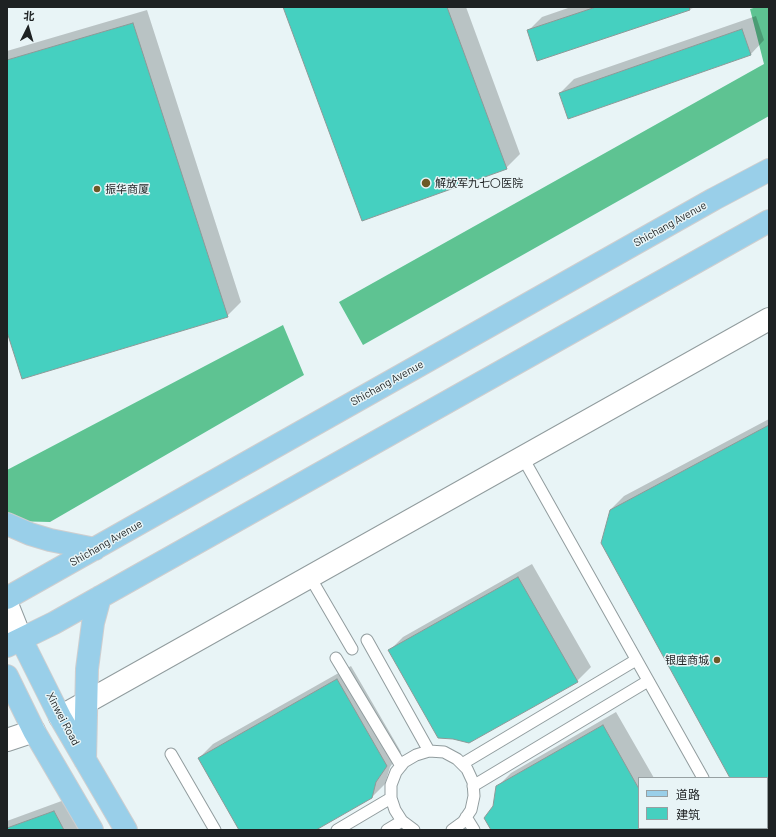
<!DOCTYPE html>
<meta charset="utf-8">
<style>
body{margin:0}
#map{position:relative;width:776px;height:837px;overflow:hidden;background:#e8f4f6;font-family:Barlow,"Noto Sans SC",sans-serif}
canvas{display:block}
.frame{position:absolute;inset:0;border:8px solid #1e2223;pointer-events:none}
.legend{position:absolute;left:638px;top:777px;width:130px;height:52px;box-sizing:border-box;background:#e8f4f6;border:1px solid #97a0a2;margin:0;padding:5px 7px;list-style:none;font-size:12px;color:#1e2223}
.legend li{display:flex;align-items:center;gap:8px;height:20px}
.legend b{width:20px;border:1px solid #97a0a2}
.north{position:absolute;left:8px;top:8px;width:40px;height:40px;-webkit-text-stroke:3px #e8f4f6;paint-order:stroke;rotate:5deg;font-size:11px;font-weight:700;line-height:16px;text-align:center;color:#1e2223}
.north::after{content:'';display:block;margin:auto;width:14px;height:18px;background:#1e2223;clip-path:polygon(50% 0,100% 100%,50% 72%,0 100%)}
</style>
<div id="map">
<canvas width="776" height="837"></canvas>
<div class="frame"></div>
<ul class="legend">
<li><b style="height:5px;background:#99cfe9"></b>道路</li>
<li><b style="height:11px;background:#45d0c0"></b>建筑</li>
</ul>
<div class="north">北</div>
</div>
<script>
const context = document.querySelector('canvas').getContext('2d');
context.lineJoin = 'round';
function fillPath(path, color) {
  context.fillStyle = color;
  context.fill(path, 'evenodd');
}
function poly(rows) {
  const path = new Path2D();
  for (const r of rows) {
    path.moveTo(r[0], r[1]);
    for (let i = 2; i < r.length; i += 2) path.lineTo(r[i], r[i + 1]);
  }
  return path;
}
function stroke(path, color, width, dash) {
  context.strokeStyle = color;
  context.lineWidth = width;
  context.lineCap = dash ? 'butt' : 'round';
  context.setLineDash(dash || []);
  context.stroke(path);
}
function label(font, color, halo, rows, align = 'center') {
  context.font = font + ' Barlow,"Noto Sans SC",sans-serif';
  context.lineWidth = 3;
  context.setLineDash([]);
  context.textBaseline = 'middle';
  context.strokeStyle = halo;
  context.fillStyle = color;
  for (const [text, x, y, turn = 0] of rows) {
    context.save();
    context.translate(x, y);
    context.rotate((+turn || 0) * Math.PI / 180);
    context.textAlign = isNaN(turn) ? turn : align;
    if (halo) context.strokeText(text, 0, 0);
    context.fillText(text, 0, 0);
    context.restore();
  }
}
const forest = poly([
 [757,7,769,7,769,116,363,345,339,302,764,64,750,9],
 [283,325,304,375,50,522,10,521,7,515,7,470]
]);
const shadow = poly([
 [284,7,466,7,520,154,506,168],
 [571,7,696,7,538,60,528,31,542,17],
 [147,10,241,302,227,316,7,329,7,51],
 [756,16,764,40,751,54,560,93,574,79],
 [769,419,769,791,767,792,767,778,731,778,610,510,624,496],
 [532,564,591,667,577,681,389,651,403,637],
 [351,666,401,752,390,767,385,784,371,798,314,830,240,830,199,758,213,744],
 [616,712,654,778,639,778,639,828,669,828,667,830,492,830,497,787,511,773],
 [67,799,84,830,7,830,7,821]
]);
const building = poly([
 [283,7,447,7,507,169,362,221,283,7],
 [596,7,689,7,690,10,537,61,527,30,596,7],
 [133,23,228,317,22,379,7,332,7,60,133,23],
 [742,29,751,55,568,119,559,93,742,29],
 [769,425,769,778,730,778,601,543,610,510,769,425],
 [518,577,578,682,469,743,453,739,438,738,388,650,518,577],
 [337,679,387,766,376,782,372,798,316,830,239,830,198,758,337,679],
 [603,725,639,789,639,830,491,830,484,818,493,806,496,786,603,725],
 [54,811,64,830,7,830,7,828,54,811]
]);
const lane = poly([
 [523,458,703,778],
 [310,577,352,649],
 [367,640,429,751],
 [336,658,401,766],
 [171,754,215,830],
 [462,764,636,660],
 [473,786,648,681],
 [466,817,474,830],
 [731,828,732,830],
 [337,830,391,798],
 [387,830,402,821],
 [414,830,402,821,395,810,391,798,391,785,396,772,404,762,416,755,429,751,444,752,457,759,467,769,473,782,474,796,471,810,463,822,452,830]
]);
const street = poly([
 [60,717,769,319],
 [7,740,34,731]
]);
const secondary = poly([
 [7,604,21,639]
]);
const primary = poly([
 [7,524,30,534,50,540,95,549],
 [7,598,714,199,769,170],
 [21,639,60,717,126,830],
 [7,646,54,623,769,221],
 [7,676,34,731,92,830],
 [85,760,87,669,93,623,100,597]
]);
const markers = [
 [426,183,5,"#6c5927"],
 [97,189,4,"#6c5927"],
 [717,660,4,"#6c5927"]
];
const poiNames = [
 ["解放军九七〇医院",435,183],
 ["振华商厦",105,189],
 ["银座商城",709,660,"right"]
];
const streetNames = [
 ["Shichang Avenue",670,224,-29],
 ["Shichang Avenue",387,383,-29],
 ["Shichang Avenue",106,543,-30],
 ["Xinwei Road",63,719,62]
];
fillPath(forest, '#5ec392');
fillPath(shadow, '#0003');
fillPath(building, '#45d0c0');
stroke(building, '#8d9997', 1);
stroke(lane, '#919c9e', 13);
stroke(street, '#919c9e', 24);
stroke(secondary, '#919c9e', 24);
stroke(primary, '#cececf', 24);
stroke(lane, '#fff', 11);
stroke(street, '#fff', 22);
stroke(secondary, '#fff', 22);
stroke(primary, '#99cfe9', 22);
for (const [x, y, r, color] of markers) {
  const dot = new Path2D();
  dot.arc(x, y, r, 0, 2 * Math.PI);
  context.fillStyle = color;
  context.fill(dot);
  stroke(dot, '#e8f4f6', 1.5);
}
label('11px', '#1e2223', '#e8f4f6', poiNames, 'left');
label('11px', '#1e2223', '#e8f4f6', streetNames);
</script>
